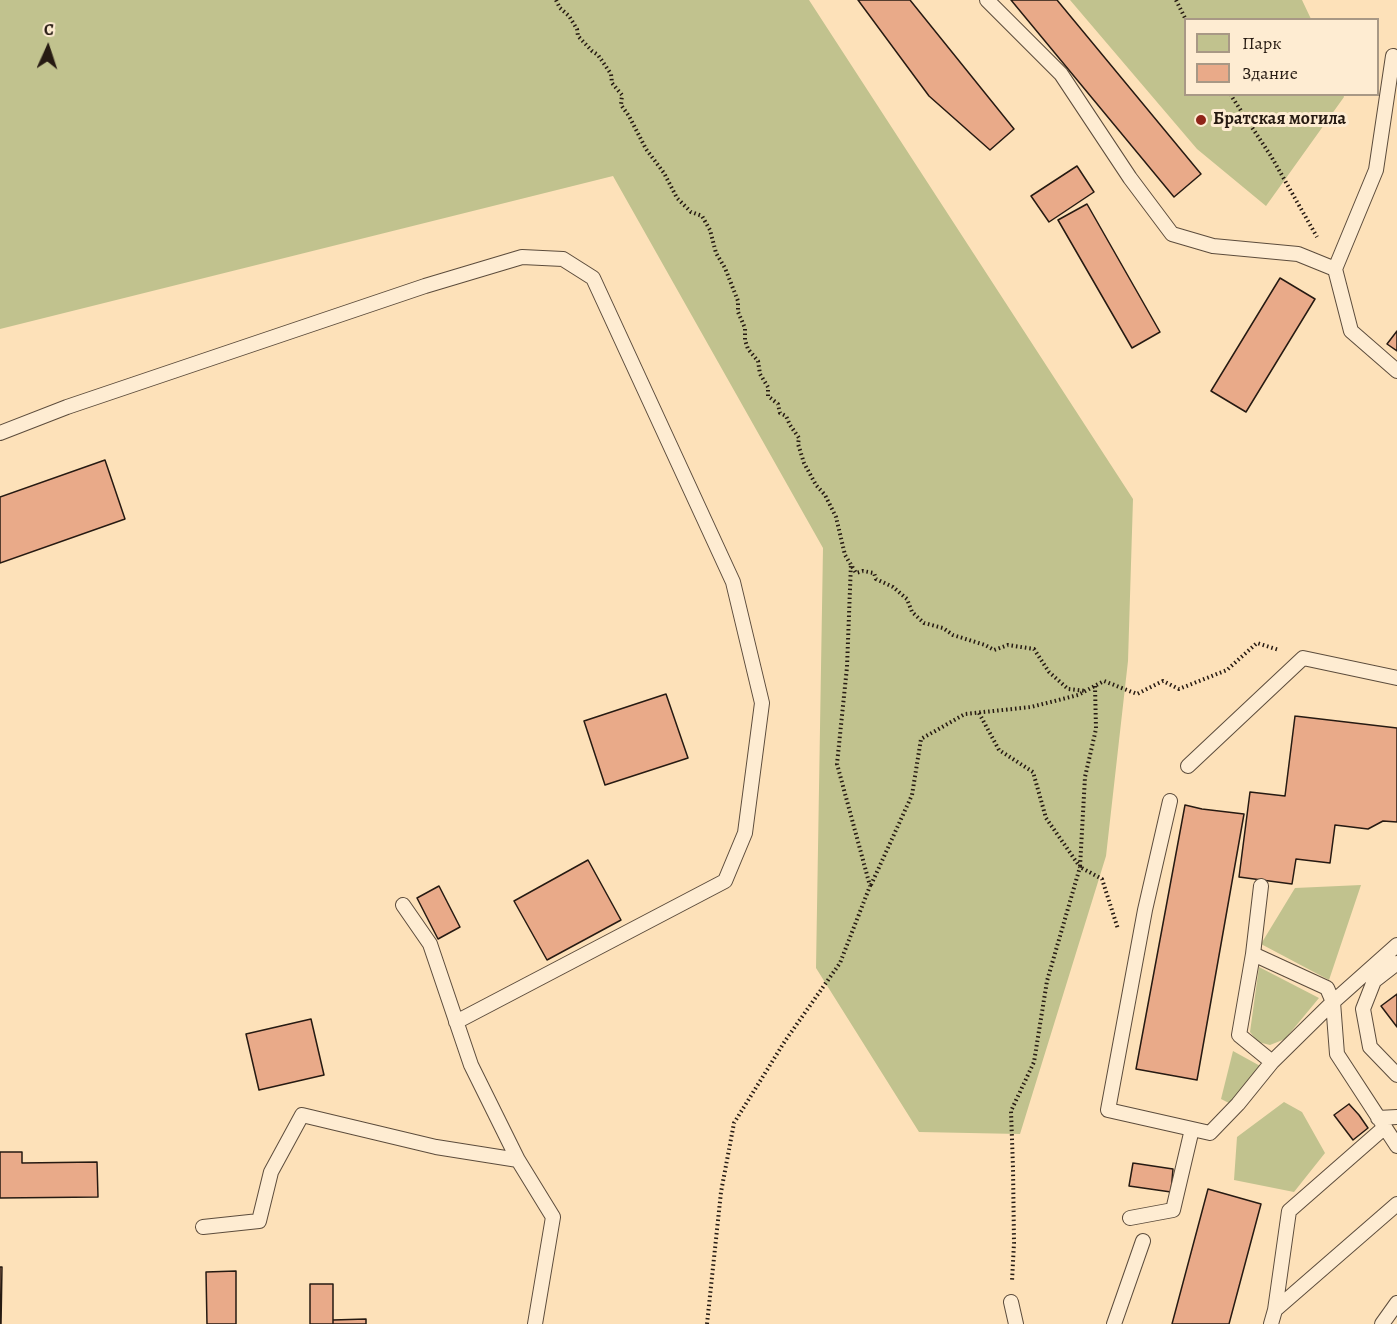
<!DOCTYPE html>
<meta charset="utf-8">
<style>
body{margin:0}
#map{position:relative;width:1397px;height:1324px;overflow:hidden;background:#fde1b9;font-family:Alegreya,serif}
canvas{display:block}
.legend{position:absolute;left:1184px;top:18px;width:195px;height:78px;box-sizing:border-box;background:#feecd2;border:2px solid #a89885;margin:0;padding:8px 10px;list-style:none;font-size:18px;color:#261a12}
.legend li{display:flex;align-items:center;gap:12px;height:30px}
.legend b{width:30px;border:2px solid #a89885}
.north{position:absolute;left:18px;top:18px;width:60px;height:60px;-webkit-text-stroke:4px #feecd2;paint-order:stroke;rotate:3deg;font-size:16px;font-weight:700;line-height:24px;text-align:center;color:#261a12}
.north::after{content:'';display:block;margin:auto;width:21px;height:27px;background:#261a12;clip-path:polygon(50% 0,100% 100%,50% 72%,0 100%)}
</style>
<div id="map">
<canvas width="1397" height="1324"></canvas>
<ul class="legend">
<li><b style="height:16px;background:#c1c28e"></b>Парк</li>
<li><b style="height:16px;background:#e9aa89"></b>Здание</li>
</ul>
<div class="north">С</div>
</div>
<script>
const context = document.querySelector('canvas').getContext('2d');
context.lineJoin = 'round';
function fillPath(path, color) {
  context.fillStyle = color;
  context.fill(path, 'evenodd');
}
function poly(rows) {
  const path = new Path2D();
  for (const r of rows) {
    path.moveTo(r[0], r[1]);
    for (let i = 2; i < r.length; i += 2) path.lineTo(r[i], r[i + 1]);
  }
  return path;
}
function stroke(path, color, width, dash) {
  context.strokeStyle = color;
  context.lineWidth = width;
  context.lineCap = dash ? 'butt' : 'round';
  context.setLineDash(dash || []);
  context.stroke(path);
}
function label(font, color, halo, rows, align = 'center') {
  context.font = font + ' Alegreya,serif';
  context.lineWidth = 6;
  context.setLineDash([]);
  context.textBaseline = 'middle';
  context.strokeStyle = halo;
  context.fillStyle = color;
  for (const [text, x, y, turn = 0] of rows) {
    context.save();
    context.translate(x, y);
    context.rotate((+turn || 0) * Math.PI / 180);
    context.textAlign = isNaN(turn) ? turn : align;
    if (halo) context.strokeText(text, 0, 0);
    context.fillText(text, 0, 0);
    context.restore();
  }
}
const green = poly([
 [0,0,809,0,1133,499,1128,661,1106,856,1020,1134,919,1132,816,968,823,548,613,176,0,329],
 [1070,0,1302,0,1311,19,1186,20,1186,94,1343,94,1344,97,1266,206,1197,149],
 [1361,885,1329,980,1261,944,1295,888],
 [1259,967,1319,998,1285,1039,1270,1045,1258,1042,1250,1032],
 [1233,1051,1262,1067,1229,1103,1221,1099],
 [1284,1102,1302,1112,1325,1153,1294,1192,1234,1180,1237,1137]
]);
const building = poly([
 [858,0,910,0,1014,129,990,150,929,96,858,0],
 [1011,0,1057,0,1201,174,1174,197,1011,0],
 [1077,166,1094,192,1049,222,1031,196,1077,166],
 [1087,204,1160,332,1132,348,1058,220,1087,204],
 [1280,278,1315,299,1246,412,1211,391,1280,278],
 [1397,331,1397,351,1387,344,1397,331],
 [105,460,125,519,0,563,0,497,105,460],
 [666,694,688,758,605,785,584,721,666,694],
 [1295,716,1397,728,1397,822,1383,821,1368,829,1335,825,1330,863,1296,859,1292,884,1239,877,1250,792,1285,796,1295,716],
 [1185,805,1202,809,1244,814,1197,1080,1136,1069,1185,805],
 [588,860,621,920,547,960,514,901,588,860],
 [439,886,460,927,438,939,417,898,439,886],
 [1397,994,1397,1027,1381,1006,1397,994],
 [311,1019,324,1075,259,1090,246,1034,311,1019],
 [1349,1104,1359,1115,1368,1128,1353,1140,1334,1115,1349,1104],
 [0,1152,22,1152,22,1163,97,1162,98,1197,0,1198,0,1152],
 [1133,1163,1173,1169,1171,1192,1129,1186,1133,1163],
 [1208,1189,1261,1204,1229,1324,1172,1324,1208,1189],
 [0,1267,2,1267,1,1324,0,1324,0,1267],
 [236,1271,236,1324,207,1324,206,1272,236,1271],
 [310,1284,333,1284,333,1324,310,1324,310,1284],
 [366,1319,366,1324,333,1324,333,1320,366,1319]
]);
const path = poly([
 [556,0,560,8,569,16,577,29,578,36,592,51,598,55,611,74,612,83,622,95,621,105,629,116,646,149,664,173,677,198,691,212,702,216,710,230,716,253,725,268,738,301,738,312,745,328,745,340,748,349,758,361,760,374,768,387,768,396,778,404,780,413,786,416,790,425,799,438,798,444,804,463,816,485,825,495,836,517,845,555,856,573,863,571,874,573,876,579,893,587,907,599,912,612,924,623,943,628,953,635,985,645,994,650,1008,645,1034,649,1049,672,1068,689,1086,691],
 [1176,0,1186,20],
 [1230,94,1271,156,1317,237],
 [1095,686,1096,729,1085,777,1080,867,1102,879,1118,929],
 [979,713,999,750,1033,772,1046,818,1080,867,1047,981,1034,1062,1011,1111,1013,1168,1014,1243,1012,1281],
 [871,885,912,795,921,739,965,714,1031,707,1078,695,1104,681,1137,694,1163,681,1179,689,1227,670,1257,643,1279,650],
 [707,1324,721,1192,734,1123,785,1041,840,963,870,886,837,764,847,667,851,563]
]);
const service = poly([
 [987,0,1061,74,1130,178,1172,234,1213,246,1298,254,1335,269,1351,331,1397,371],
 [1335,269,1376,170,1393,56],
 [0,433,67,407,425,286,522,257,563,259,593,278,733,582,762,703,745,833,725,881,456,1022],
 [1188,766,1303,658,1397,678],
 [1170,801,1145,910,1108,1110,1210,1133,1238,1104,1272,1062,1333,1002,1327,988,1253,954,1239,1035,1272,1062],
 [403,905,430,944,471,1065,518,1160],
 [1397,945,1333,1002,1337,1054,1397,1146],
 [1253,954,1261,886],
 [1397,963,1374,981,1363,1009,1370,1047,1397,1075],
 [1378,1118,1397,1117],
 [1130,1218,1173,1210,1192,1129],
 [203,1227,259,1221,271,1172,302,1115,436,1147,518,1160,553,1217,535,1324],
 [1011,1302,1016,1324],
 [1275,1310,1289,1211,1385,1127],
 [1114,1324,1143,1241],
 [1271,1324,1275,1310,1397,1204],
 [1382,1324,1397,1303]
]);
const markers = [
 [1201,120,6,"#8f2418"]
];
const poiNames = [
 ["Братская могила",1213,120]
];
fillPath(green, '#c1c28e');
fillPath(building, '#e9aa89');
stroke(building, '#261a12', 1.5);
stroke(service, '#5c4c3c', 16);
stroke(path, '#261a12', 4, [1.5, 3]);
stroke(service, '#feecd2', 14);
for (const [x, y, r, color] of markers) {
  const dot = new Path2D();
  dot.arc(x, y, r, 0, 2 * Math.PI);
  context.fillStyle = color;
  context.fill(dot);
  stroke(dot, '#feecd2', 2);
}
label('bold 18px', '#261a12', '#feecd2', poiNames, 'left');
</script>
